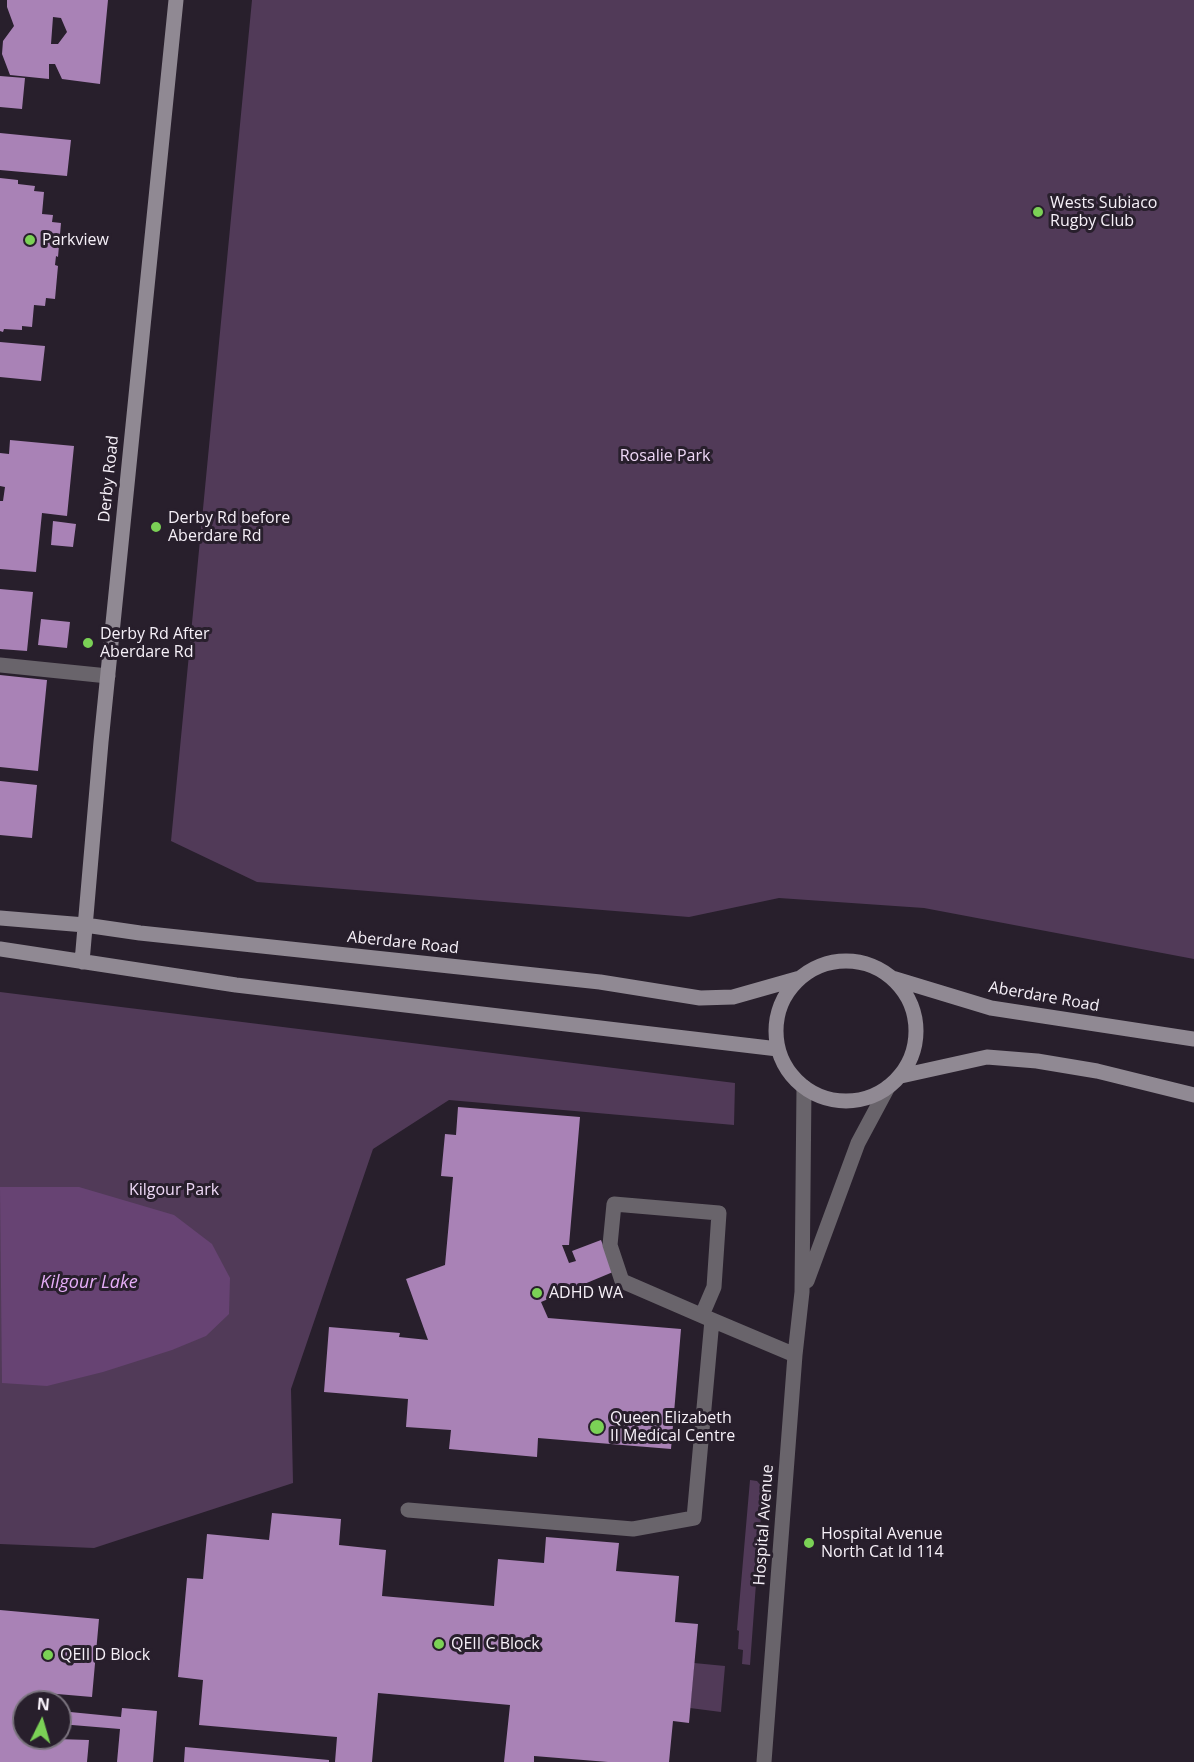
<!DOCTYPE html>
<style>
body{margin:0}
#map{position:relative;width:1194px;height:1762px;overflow:hidden;background:#281f2c;font-family:"Open Sans",sans-serif}
canvas{display:block}
.north{position:absolute;left:12px;top:1690px;width:60px;height:60px;box-sizing:border-box;background:#281f2c;border:2px solid #7a737e;border-radius:50%;rotate:5deg;font-size:16px;font-weight:700;line-height:24px;text-align:center;color:#f6f0f8}
.north::after{content:'';display:block;margin:auto;width:21px;height:27px;background:#7bd156;clip-path:polygon(50% 0,100% 100%,50% 72%,0 100%)}
</style>
<div id="map">
<canvas width="1194" height="1762"></canvas>
<div class="north">N</div>
</div>
<script>
const context = document.querySelector('canvas').getContext('2d');
context.lineJoin = 'round';
function fillPath(path, color) {
  context.fillStyle = color;
  context.fill(path, 'evenodd');
}
function poly(rows) {
  const path = new Path2D();
  for (const r of rows) {
    if (r.length === 3) {
      path.moveTo(r[0] + r[2], r[1]);
      path.arc(r[0], r[1], r[2], 0, 2 * Math.PI);
      continue;
    }
    path.moveTo(r[0], r[1]);
    for (let i = 2; i < r.length; i += 2) path.lineTo(r[i], r[i + 1]);
  }
  return path;
}
function stroke(path, color, width, dash) {
  context.strokeStyle = color;
  context.lineWidth = width;
  context.lineCap = dash ? 'butt' : 'round';
  context.setLineDash(dash || []);
  context.stroke(path);
}
function label(font, color, halo, rows, align = 'center') {
  context.font = font + ' "Open Sans",sans-serif';
  context.lineWidth = 6;
  context.setLineDash([]);
  context.textBaseline = 'middle';
  context.strokeStyle = halo;
  context.fillStyle = color;
  for (const [text, x, y, turn = 0] of rows) {
    context.save();
    context.translate(x, y);
    context.rotate((+turn || 0) * Math.PI / 180);
    context.textAlign = isNaN(turn) ? turn : align;
    if (halo) context.strokeText(text, 0, 0);
    context.fillText(text, 0, 0);
    context.restore();
  }
}
const green = poly([
 [252,0,1194,0,1194,959,924,908,779,898,689,917,257,882,171,841],
 [0,992,735,1083,734,1125,449,1100,373,1149,291,1389,293,1483,94,1548,0,1544],
 [750,1480,757,1481,763,1488,750,1665,742,1664,743,1650,738,1649,739,1631,737,1630],
 [694,1663,725,1666,721,1712,690,1708]
]);
const water = poly([
 [0,1187,79,1187,174,1215,212,1244,230,1278,229,1314,206,1336,172,1350,103,1372,47,1386,2,1383]
]);
const building = poly([
 [7,0,108,0,100,84,62,79,55,64,49,64,49,79,10,75,2,54,3,41,14,26,7,7],
 [53,17,61,18,67,32,58,44,51,44],
 [0,76,25,78,22,109,0,107],
 [0,133,71,140,67,176,0,170],
 [0,178,18,180,18,184,35,186,34,191,44,192,42,214,53,215,52,222,61,223,58,257,56,256,55,265,58,266,55,299,46,298,45,306,34,305,32,327,22,326,22,330,4,329,3,332,0,331],
 [0,342,45,346,41,381,0,377],
 [10,440,74,446,67,516,42,513,36,572,0,569,0,501,3,501,5,487,0,486,0,453,9,454],
 [53,521,76,524,73,547,51,545],
 [0,589,33,592,27,651,0,649],
 [41,619,70,622,67,648,38,645],
 [0,675,47,680,38,771,0,767],
 [0,781,37,785,32,838,0,835],
 [458,1107,580,1117,569,1245,562,1245,569,1263,576,1261,572,1251,601,1240,613,1272,541,1302,548,1318,681,1329,671,1449,538,1438,537,1457,449,1449,451,1430,406,1427,408,1399,324,1392,329,1327,400,1333,399,1337,428,1340,406,1279,445,1265,453,1177,441,1176,445,1134,456,1135],
 [272,1513,341,1519,339,1545,386,1550,382,1596,494,1606,498,1559,544,1563,546,1537,619,1543,616,1571,679,1576,675,1622,698,1624,689,1723,673,1721,669,1762,608,1762,534,1756,534,1762,504,1762,510,1705,378,1693,372,1762,335,1762,337,1737,199,1725,203,1680,178,1677,187,1578,203,1579,207,1534,269,1540],
 [0,1610,99,1619,92,1697,34,1692,33,1702,24,1702,24,1738,89,1740,87,1762,0,1762],
 [122,1708,157,1711,153,1762,117,1762,120,1729,60,1724,60,1711,121,1717],
 [185,1747,329,1760,329,1762,184,1762]
]);
const lane = poly([
 [0,665,108,676],
 [807,1281,858,1143,888,1087],
 [702,1315,714,1287,719,1213,614,1204,610,1245,622,1281,712,1320,795,1355],
 [408,1510,633,1529,694,1518,712,1320],
 [764,1762,795,1355,802,1292,804,1087]
]);
const secondary = poly([
 [0,918,85,925,140,933,600,982,700,998,733,997,800,978],
 [0,949,236,985,778,1049],
 [846,1031,70],
 [82,962,101,742,176,0],
 [892,978,991,1008,1194,1039],
 [901,1076,987,1057,1037,1061,1097,1071,1194,1095]
]);
const markers = [
 [1038,212,6,"#7bd156"],
 [30,240,6,"#7bd156"],
 [156,527,6,"#7bd156"],
 [88,643,6,"#7bd156"],
 [537,1293,6,"#7bd156"],
 [597,1427,8,"#7bd156"],
 [809,1543,6,"#7bd156"],
 [439,1644,6,"#7bd156"],
 [48,1655,6,"#7bd156"]
];
const poiNames = [
 ["Wests Subiaco",1050,203],
 ["Rugby Club",1050,221],
 ["Parkview",42,240],
 ["Derby Rd before",168,518],
 ["Aberdare Rd",168,536],
 ["Derby Rd After",100,634],
 ["Aberdare Rd",100,652],
 ["ADHD WA",549,1293],
 ["Queen Elizabeth",610,1418],
 ["II Medical Centre",610,1436],
 ["Hospital Avenue",821,1534],
 ["North Cat Id 114",821,1552],
 ["QEII C Block",451,1644],
 ["QEII D Block",60,1655]
];
const parkNames = [
 ["Rosalie Park",665,456],
 ["Kilgour Park",174,1190]
];
const streetNames = [
 ["Derby Road",109,479,-84],
 ["Aberdare Road",403,943,6],
 ["Aberdare Road",1044,997,10],
 ["Hospital Avenue",764,1525,-86]
];
const waterNames = [
 ["Kilgour Lake",89,1283]
];
fillPath(green, '#513a58');
fillPath(water, '#674373');
fillPath(building, '#a982b6');
stroke(lane, '#69646b', 15);
stroke(secondary, '#908993', 15);
for (const [x, y, r, color] of markers) {
  const dot = new Path2D();
  dot.arc(x, y, r, 0, 2 * Math.PI);
  context.fillStyle = color;
  context.fill(dot);
  stroke(dot, '#281f2c', 2);
}
label('16px', '#f6f0f8', '#281f2c', poiNames, 'left');
label('16px', '#eed8f6', '#281f2c', parkNames);
label('16px', '#f6f0f8', '#281f2c', streetNames);
label('italic 18px', '#e6aef8', '#281f2c', waterNames);
</script>
